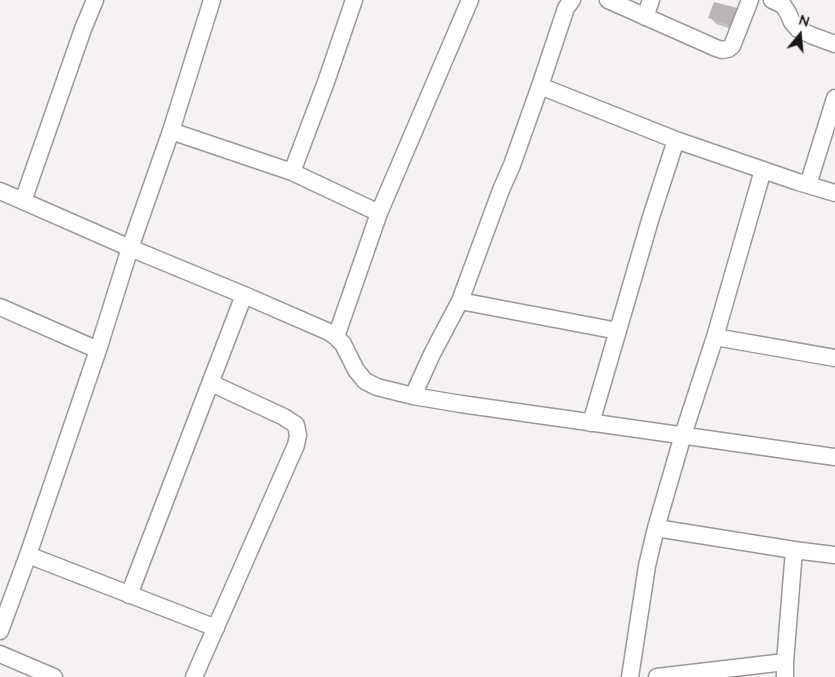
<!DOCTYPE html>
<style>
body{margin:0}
#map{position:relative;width:835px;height:677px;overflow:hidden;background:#f6f1f5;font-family:Quicksand,sans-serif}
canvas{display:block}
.north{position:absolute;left:775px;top:10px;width:50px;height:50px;-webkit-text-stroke:4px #f6f1f5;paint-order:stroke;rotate:17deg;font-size:14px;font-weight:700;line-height:20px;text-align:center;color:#191718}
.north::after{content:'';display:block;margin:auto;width:18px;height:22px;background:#191718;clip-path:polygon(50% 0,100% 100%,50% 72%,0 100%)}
</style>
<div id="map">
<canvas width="835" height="677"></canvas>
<div class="north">N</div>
</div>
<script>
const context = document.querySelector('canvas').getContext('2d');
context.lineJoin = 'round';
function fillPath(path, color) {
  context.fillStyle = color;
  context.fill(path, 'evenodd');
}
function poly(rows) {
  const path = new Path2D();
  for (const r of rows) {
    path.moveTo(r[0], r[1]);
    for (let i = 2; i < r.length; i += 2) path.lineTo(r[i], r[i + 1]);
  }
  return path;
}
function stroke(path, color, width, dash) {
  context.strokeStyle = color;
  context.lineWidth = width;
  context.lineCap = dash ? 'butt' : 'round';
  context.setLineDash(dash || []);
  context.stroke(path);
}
const shadow = poly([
 [715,3,741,32,716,24,710,17]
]);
const building = poly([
 [714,2,741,9,735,27,708,18]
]);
const street = poly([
 [608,0,716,48,722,50,728,49,732,46,750,0],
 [772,0,783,5,788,13,792,22,798,29,813,36,835,44],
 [645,17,651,0],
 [540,86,676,140,798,182,835,193],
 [171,131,292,172,379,213],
 [292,172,326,82,354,0],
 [808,185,835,98],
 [0,191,130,248,244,295,329,332,336,337,343,344,356,370,365,381,377,387,413,396,461,404,835,457],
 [23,201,83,29,95,0],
 [460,301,618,331],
 [0,307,98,350],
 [336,337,379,213,470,0],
 [715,337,835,358],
 [413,396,432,354,460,301,501,190,512,165,540,86,566,8,572,0],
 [591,423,651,217,676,140],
 [656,528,794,550,835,555],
 [28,555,216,628],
 [129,595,244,295],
 [0,631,28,555,98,350,130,248,171,131,212,0],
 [0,654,54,677],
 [194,677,296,445,298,435,296,425,284,417,211,383],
 [630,677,647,566,656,528,683,435,715,337,763,170],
 [657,677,785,662],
 [785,677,785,662,794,550]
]);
fillPath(shadow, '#0003');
fillPath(building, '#b9b4b8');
stroke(street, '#9b979a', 19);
stroke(street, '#fff', 16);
</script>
